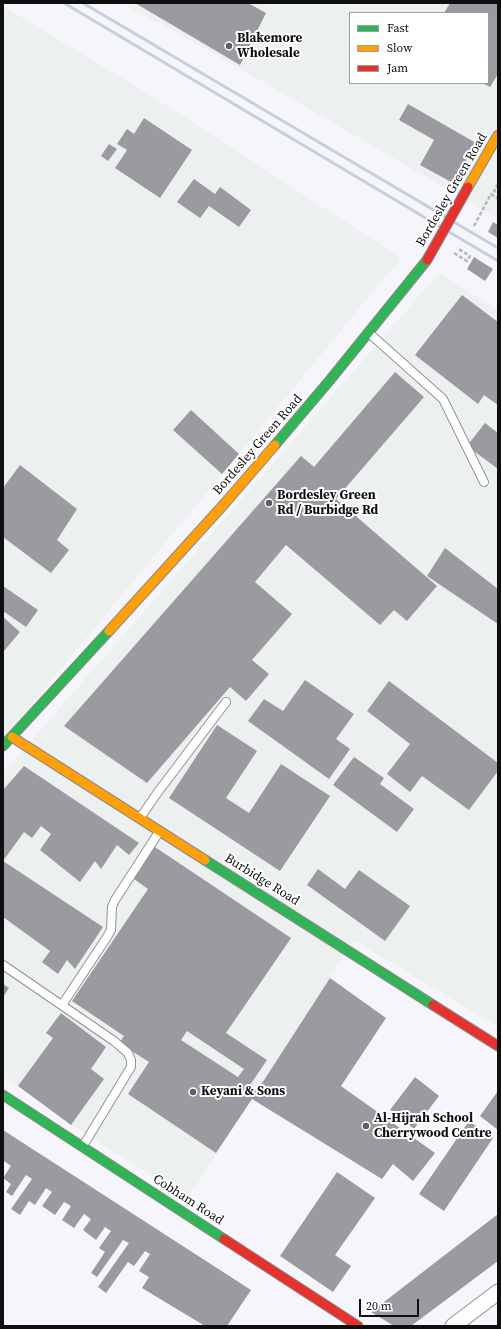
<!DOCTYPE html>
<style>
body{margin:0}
#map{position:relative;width:501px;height:1329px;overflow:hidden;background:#f6f5fc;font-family:"Source Serif 4",serif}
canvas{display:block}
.frame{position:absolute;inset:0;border:4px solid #0f0f0f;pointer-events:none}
.legend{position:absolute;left:349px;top:12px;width:140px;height:72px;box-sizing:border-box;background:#fff;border:1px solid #9f9f9f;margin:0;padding:5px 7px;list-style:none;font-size:12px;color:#0f0f0f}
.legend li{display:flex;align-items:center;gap:8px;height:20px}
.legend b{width:20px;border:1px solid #9f9f9f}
.scale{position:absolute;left:359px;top:1299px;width:60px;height:18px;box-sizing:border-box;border:2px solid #0f0f0f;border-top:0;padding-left:5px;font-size:12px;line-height:14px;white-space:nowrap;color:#0f0f0f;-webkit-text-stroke:3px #fff;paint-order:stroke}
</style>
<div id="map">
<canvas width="501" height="1329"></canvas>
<div class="frame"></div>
<ul class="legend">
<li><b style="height:5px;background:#30b455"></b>Fast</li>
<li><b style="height:5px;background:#ff9f0a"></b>Slow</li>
<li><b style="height:5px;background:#e5322d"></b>Jam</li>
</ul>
<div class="scale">20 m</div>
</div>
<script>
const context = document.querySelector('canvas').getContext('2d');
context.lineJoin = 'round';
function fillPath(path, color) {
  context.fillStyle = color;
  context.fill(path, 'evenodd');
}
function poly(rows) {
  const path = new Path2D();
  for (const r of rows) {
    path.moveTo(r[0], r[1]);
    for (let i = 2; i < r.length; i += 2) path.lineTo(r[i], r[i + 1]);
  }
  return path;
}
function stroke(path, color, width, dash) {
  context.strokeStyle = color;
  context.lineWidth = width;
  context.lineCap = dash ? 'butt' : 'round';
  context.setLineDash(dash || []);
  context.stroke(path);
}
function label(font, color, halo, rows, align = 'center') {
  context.font = font + ' "Source Serif 4",serif';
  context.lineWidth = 4;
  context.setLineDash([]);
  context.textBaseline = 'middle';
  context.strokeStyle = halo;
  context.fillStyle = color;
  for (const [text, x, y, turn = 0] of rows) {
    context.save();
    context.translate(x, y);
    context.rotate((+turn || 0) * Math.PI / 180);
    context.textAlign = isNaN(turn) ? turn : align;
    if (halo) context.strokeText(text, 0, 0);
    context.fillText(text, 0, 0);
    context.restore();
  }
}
const industrial = poly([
 [121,3,498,3,498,219,215,54],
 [350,13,488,13,488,83,350,83],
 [3,6,155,98,401,258,3,739],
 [439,273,498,310,498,1027,354,940,188,1198,71,1125,18,1086,3,1078,3,773]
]);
const building = poly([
 [135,3,248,3,266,13,240,65],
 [450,3,498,3,498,74,490,87,482,83,488,83,488,13,444,13],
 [408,104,476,143,453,183,420,165,434,140,399,120],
 [144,118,192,150,160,198,115,168,127,150,117,144,127,129,134,134],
 [109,144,117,149,108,161,101,156],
 [194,179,215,194,220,187,251,210,239,227,209,206,200,218,177,202],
 [493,222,498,225,498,238,488,232],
 [474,257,493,269,485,281,467,269],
 [462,295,498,322,498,405,484,395,478,404,415,355],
 [395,372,424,397,336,499,437,586,407,621,394,610,380,625,286,545,255,582,292,614,252,660,269,674,246,701,230,687,147,783,64,726,301,456,314,467],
 [191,410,239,454,222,474,173,430],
 [485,423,498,433,498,469,467,446],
 [20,465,77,509,57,540,69,550,51,573,3,537,3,488],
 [445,548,498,589,498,624,427,576],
 [3,586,38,610,26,627,3,611],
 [3,617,20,632,3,652],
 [305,680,354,714,336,739,350,749,329,779,248,721,264,699,283,711],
 [389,681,498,763,498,771,469,810,422,776,410,792,387,774,410,744,367,711],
 [217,725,257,751,226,798,249,813,281,764,330,796,280,871,169,798],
 [354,757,384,778,380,784,414,809,397,832,333,785],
 [24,766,139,843,129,855,117,845,101,869,95,861,80,882,40,850,51,834,41,826,32,838,24,832,3,861,103,927,75,969,67,960,58,974,42,962,50,951,3,917,3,790],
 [155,847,291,938,226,1033,267,1060,250,1085,257,1091,330,978,386,1018,341,1086,435,1153,413,1181,393,1164,382,1179,252,1099,216,1153,128,1094,149,1062,119,1043,124,1036,72,1001,148,889,134,879],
 [187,1031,244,1069,238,1077,181,1040],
 [318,869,345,889,359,870,410,906,385,941,307,885],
 [3,984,9,988,3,997],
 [61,1013,106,1047,91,1069,104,1079,71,1125,18,1086,53,1038,46,1033],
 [415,1077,439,1096,414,1129,390,1110],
 [498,1091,498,1130,480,1116],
 [469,1121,493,1138,444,1211,419,1194],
 [3,1130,251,1290,227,1326,205,1326,142,1288,149,1277,139,1271,150,1254,145,1251,134,1266,128,1262,106,1293,98,1287,129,1243,123,1240,97,1277,91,1273,105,1252,99,1248,111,1231,105,1227,96,1240,83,1230,91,1219,84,1214,74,1228,62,1220,71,1206,64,1202,55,1215,42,1206,52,1192,46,1188,35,1205,29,1201,20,1215,11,1209,32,1179,26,1175,12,1196,6,1192,11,1184,3,1178,11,1166,4,1161,3,1163],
 [337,1172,375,1198,335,1255,351,1266,333,1292,280,1256],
 [498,1214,498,1261,411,1326,394,1326,371,1312]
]);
const path = poly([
 [498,184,494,191,498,193],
 [474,226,491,194,498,199],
 [454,253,467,261,470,256,457,248]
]);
const lane = poly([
 [369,333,443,399,484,482],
 [140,818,158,792,226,702],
 [3,965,114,1041,128,1053,131,1060,131,1067,83,1146],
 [62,1005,107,937,111,930,112,907,115,900,159,832]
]);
const street = poly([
 [453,1326,498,1292]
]);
const fast = poly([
 [275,445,330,380,427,260],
 [3,746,109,631],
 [205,860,433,1005],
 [3,1095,224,1239]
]);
const slow = poly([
 [468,187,498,135],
 [109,631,226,502,275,445],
 [12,737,205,860]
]);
const jam = poly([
 [433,1005,498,1046],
 [224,1239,358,1326]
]);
const rail = poly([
 [64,3,498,261],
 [83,3,498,248]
]);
const jamBridge = poly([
 [427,260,468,187]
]);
const markers = [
 [229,46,4,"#606062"],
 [269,503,4,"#606062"],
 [193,1092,4,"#606062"],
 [366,1126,4,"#606062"]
];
const poiNames = [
 ["Blakemore",237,39],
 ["Wholesale",237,54],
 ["Bordesley Green",277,496],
 ["Rd / Burbidge Rd",277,511],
 ["Keyani & Sons",201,1092],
 ["Al-Hijrah School",374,1119],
 ["Cherrywood Centre",374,1134]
];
const streetNames = [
 ["Bordesley Green Road",452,190,-60],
 ["Bordesley Green Road",258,445,-49],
 ["Burbidge Road",262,880,32],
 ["Cobham Road",188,1200,33]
];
fillPath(industrial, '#ecf1f0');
fillPath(building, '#9a9aa0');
stroke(lane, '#939396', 10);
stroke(street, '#939396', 17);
stroke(fast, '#8a898c', 11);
stroke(slow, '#8a898c', 11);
stroke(jam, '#8a898c', 11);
stroke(path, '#b8b8b9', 2.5, [4, 2]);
stroke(lane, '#fefeff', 8);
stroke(street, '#fefeff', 15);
stroke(fast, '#30b455', 9);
stroke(slow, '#ff9f0a', 9);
stroke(jam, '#e5322d', 9);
stroke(rail, '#c5d1d8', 3);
stroke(jamBridge, '#8a898c', 11, []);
stroke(jamBridge, '#e5322d', 9);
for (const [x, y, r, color] of markers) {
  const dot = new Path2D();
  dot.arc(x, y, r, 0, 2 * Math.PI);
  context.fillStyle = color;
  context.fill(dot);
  stroke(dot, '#fff', 1.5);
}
label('bold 13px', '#0f0f0f', '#fff', poiNames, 'left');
label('13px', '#0f0f0f', '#fff', streetNames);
</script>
